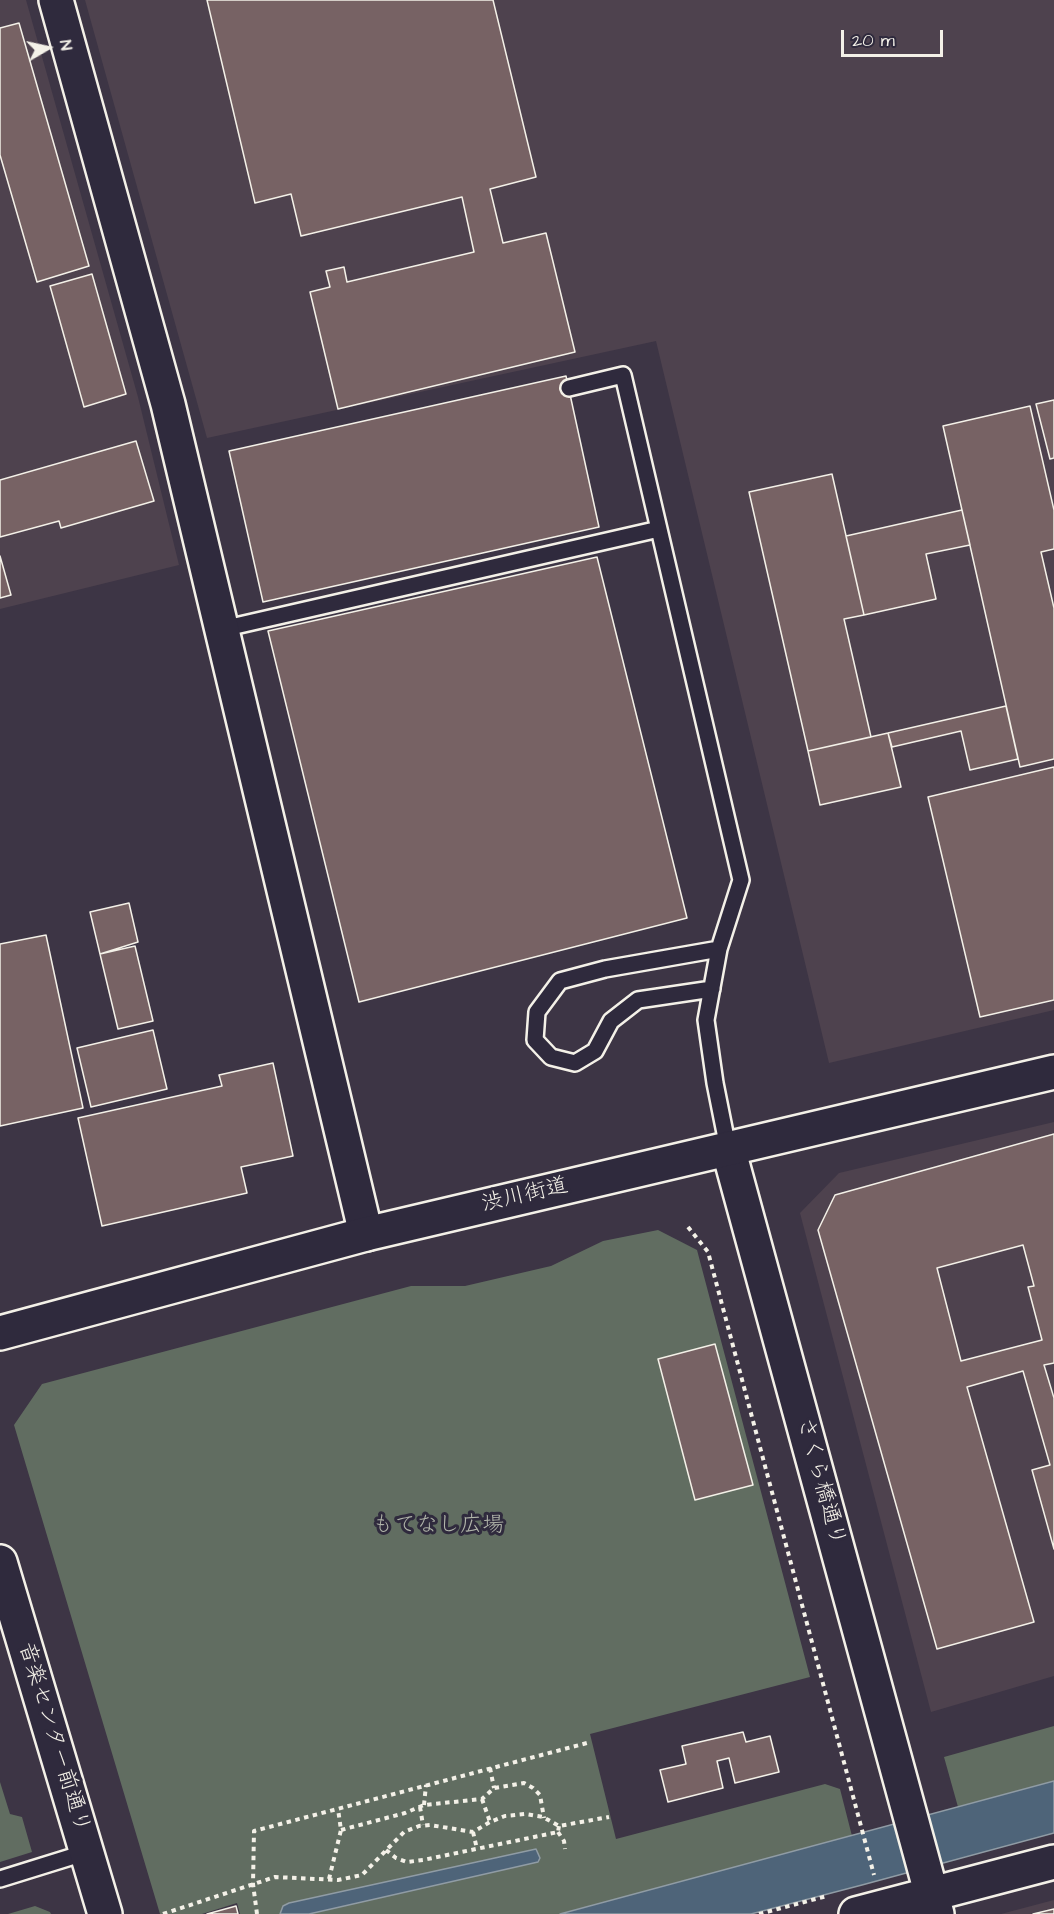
<!DOCTYPE html>
<meta charset="utf-8">
<style>
body{margin:0}
#map{position:relative;width:1054px;height:1914px;overflow:hidden;background:#3d3545;font-family:"Architects Daughter",sans-serif}
canvas{display:block}
.north{position:absolute;left:18px;top:18px;width:60px;height:60px;-webkit-text-stroke:4px #2f2a3d;paint-order:stroke;rotate:81deg;font-size:16px;font-weight:700;line-height:24px;text-align:center;color:#f4f1e8}
.north::after{content:'';display:block;margin:auto;width:21px;height:27px;background:#f4f1e8;clip-path:polygon(50% 0,100% 100%,50% 72%,0 100%)}
.scale{position:absolute;left:841px;top:30px;width:102px;height:27px;box-sizing:border-box;border:3px solid #f4f1e8;border-top:0;padding-left:8px;font-size:18px;line-height:21px;white-space:nowrap;color:#f4f1e8;-webkit-text-stroke:4px #2f2a3d;paint-order:stroke}
</style>
<div id="map">
<canvas width="1054" height="1914"></canvas>
<div class="north">N</div>
<div class="scale">20 m</div>
</div>
<script>
const context = document.querySelector('canvas').getContext('2d');
context.lineJoin = 'round';
function fillPath(path, color) {
  context.fillStyle = color;
  context.fill(path, 'evenodd');
}
function poly(rows) {
  const path = new Path2D();
  for (const r of rows) {
    path.moveTo(r[0], r[1]);
    for (let i = 2; i < r.length; i += 2) path.lineTo(r[i], r[i + 1]);
  }
  return path;
}
function stroke(path, color, width, dash) {
  context.strokeStyle = color;
  context.lineWidth = width;
  context.lineCap = dash ? 'butt' : 'round';
  context.setLineDash(dash || []);
  context.stroke(path);
}
function label(font, color, halo, rows, align = 'center') {
  context.font = font + ' "Architects Daughter","Klee One",sans-serif';
  context.lineWidth = 6;
  context.setLineDash([]);
  context.textBaseline = 'middle';
  context.strokeStyle = halo;
  context.fillStyle = color;
  for (const [text, x, y, turn = 0] of rows) {
    context.save();
    context.translate(x, y);
    context.rotate((+turn || 0) * Math.PI / 180);
    context.textAlign = isNaN(turn) ? turn : align;
    if (halo) context.strokeText(text, 0, 0);
    context.fillText(text, 0, 0);
    context.restore();
  }
}
const built = poly([
 [0,0,26,0,138,397,179,565,0,609],
 [85,0,1054,0,1054,1010,829,1063,656,341,207,438],
 [1054,1122,1054,1676,931,1712,800,1213,839,1173],
 [1054,1900,1054,1914,1001,1914]
]);
const green = poly([
 [658,1230,697,1250,810,1677,590,1734,616,1839,825,1784,840,1789,852,1836,560,1914,240,1914,237,1903,202,1914,160,1914,14,1425,42,1384,411,1286,465,1286,551,1266,603,1241],
 [1054,1726,1054,1781,958,1807,944,1757],
 [0,1782,10,1814,22,1817,32,1852,0,1862],
 [35,1906,50,1912,51,1914,8,1914]
]);
const water = poly([
 [1054,1781,1054,1833,862,1885,751,1914,560,1914,1054,1781],
 [536,1849,540,1858,538,1862,309,1914,280,1914,283,1906,289,1903,536,1849]
]);
const building = poly([
 [207,0,493,0,536,177,490,189,503,243,546,233,575,352,338,409,310,292,330,287,326,271,344,267,347,282,474,252,462,197,301,236,291,194,255,203,207,0],
 [19,23,89,266,37,282,0,155,0,28,19,23],
 [92,274,126,394,84,407,50,286,92,274],
 [566,376,599,527,263,602,229,451,566,376],
 [1054,400,1054,458,1050,459,1036,404,1054,400],
 [1030,406,1054,510,1054,549,1041,552,1054,608,1054,759,1020,767,943,426,1030,406],
 [136,441,154,501,61,528,59,521,0,537,0,480,136,441],
 [832,474,864,615,844,619,871,737,808,751,749,492,832,474],
 [962,510,970,545,926,554,936,599,864,615,846,536,962,510],
 [0,556,11,595,0,598,0,556],
 [597,557,687,918,359,1002,268,631,597,557],
 [1006,706,1018,759,970,770,961,731,892,747,888,733,1006,706],
 [888,733,901,787,820,805,808,751,888,733],
 [1054,767,1054,1000,980,1017,928,797,1054,767],
 [129,903,138,942,100,954,90,912,129,903],
 [46,935,83,1108,0,1126,0,944,46,935],
 [135,946,153,1021,118,1029,100,954,135,946],
 [153,1030,167,1089,91,1107,77,1048,153,1030],
 [273,1063,293,1156,241,1167,247,1193,102,1226,78,1118,222,1086,219,1075,273,1063],
 [1054,1134,1054,1363,1044,1365,1054,1398,1054,1549,1032,1470,1050,1465,1023,1371,967,1387,1034,1622,937,1649,818,1230,835,1195,1054,1134],
 [1023,1245,1034,1286,1028,1287,1042,1340,961,1361,937,1268,1023,1245],
 [715,1344,753,1485,695,1500,658,1359,715,1344],
 [743,1732,746,1742,770,1736,779,1772,735,1783,729,1758,717,1761,723,1788,668,1802,660,1770,686,1764,682,1746,743,1732],
 [236,1906,238,1914,207,1914,236,1906],
 [1054,1909,1054,1914,1033,1914,1054,1909]
]);
const path = poly([
 [688,1227,708,1252,874,1875],
 [490,1768,494,1788],
 [482,1799,490,1822],
 [424,1805,426,1785],
 [420,1807,423,1825],
 [341,1830,405,1813,424,1805,482,1799,494,1788,524,1783,533,1788,540,1795,544,1818],
 [473,1832,477,1849],
 [558,1832,564,1841,565,1849],
 [386,1850,396,1858,407,1862,423,1860,558,1832,559,1826],
 [329,1879,341,1830,338,1809],
 [163,1914,275,1877,338,1880,362,1875,404,1832,419,1826,430,1825,473,1832,490,1822,505,1816,525,1814,543,1817,559,1826,609,1817],
 [257,1914,253,1884,254,1831,587,1743],
 [759,1914,827,1896]
]);
const lane = poly([
 [569,388,623,375,741,880,719,949,706,1020,715,1083,728,1148],
 [222,629,659,529],
 [712,989,638,1000,611,1021,595,1051,575,1063,551,1057,535,1040,537,1012,560,981,605,969,719,949],
 [0,1879,87,1852]
]);
const secondary = poly([
 [56,0,168,404,366,1234],
 [728,1148,937,1914],
 [856,1914,1054,1862]
]);
const primary = poly([
 [0,1333,366,1234,1054,1072],
 [0,1562,105,1914]
]);
const streetNames = [
 ["渋川街道",525,1196,-13],
 ["さくら橋通り",820,1482,75],
 ["音楽センター前通り",53,1738,73]
];
const parkNames = [
 ["もてなし広場",438,1526]
];
fillPath(built, '#4e424e');
fillPath(green, '#616d61');
fillPath(water, '#4e6479');
stroke(water, '#909ca5', 1.5);
fillPath(building, '#776264');
stroke(building, '#f4f1e8', 1.5);
stroke(lane, '#f4f1e8', 20);
stroke(secondary, '#f4f1e8', 38);
stroke(primary, '#f4f1e8', 38);
stroke(path, '#f4f1e8', 4, [4.5, 4.5]);
stroke(lane, '#2f2a3d', 15);
stroke(secondary, '#2f2a3d', 33);
stroke(primary, '#2f2a3d', 33);
label('22px', '#f4f1e8', '#2f2a3d', streetNames);
label('22px', '#b2b6ab', '#2f2a3d', parkNames);
</script>
